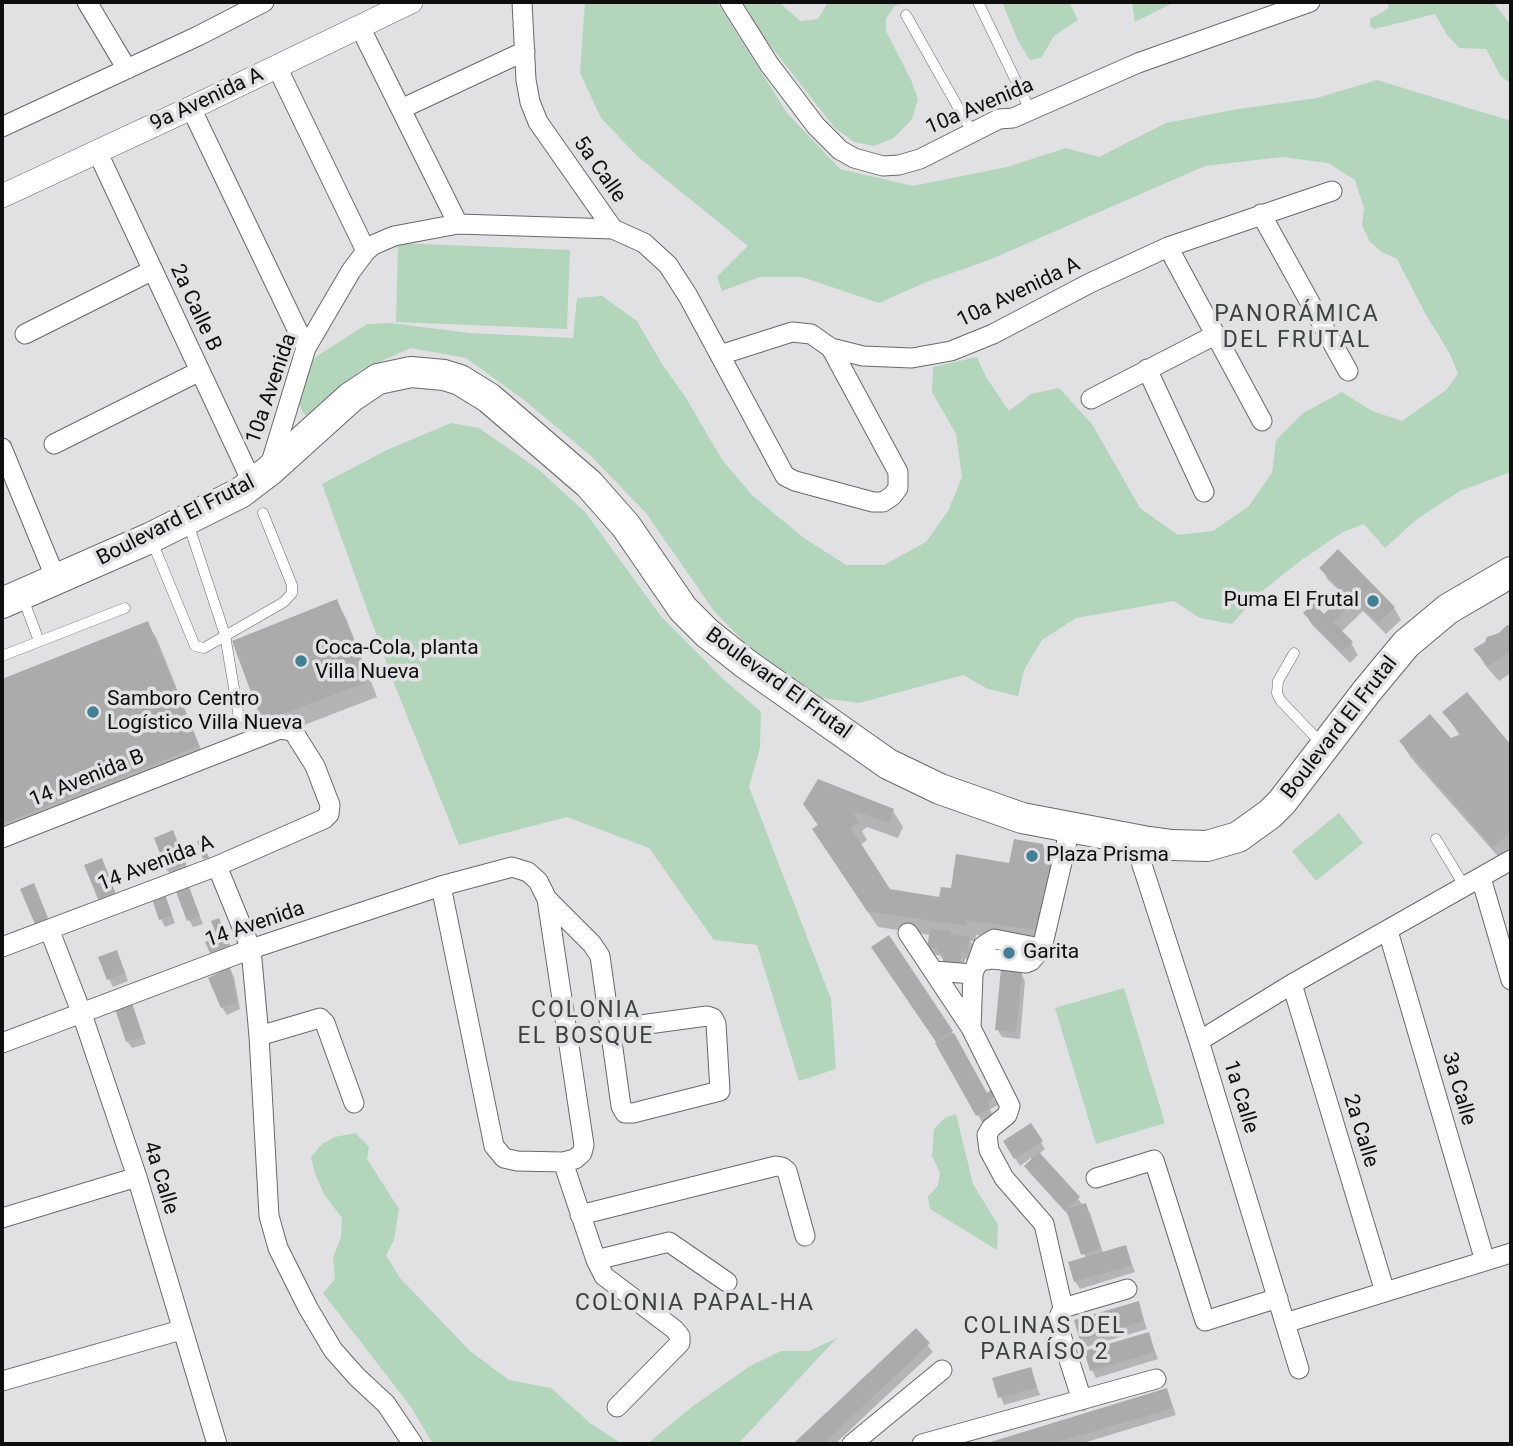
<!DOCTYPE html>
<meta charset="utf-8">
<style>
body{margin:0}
#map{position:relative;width:1513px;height:1446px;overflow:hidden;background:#e1e1e3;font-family:Roboto,sans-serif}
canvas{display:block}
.frame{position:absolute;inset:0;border:4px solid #0e0e0f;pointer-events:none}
</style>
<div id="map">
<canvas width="1513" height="1446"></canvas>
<div class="frame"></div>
</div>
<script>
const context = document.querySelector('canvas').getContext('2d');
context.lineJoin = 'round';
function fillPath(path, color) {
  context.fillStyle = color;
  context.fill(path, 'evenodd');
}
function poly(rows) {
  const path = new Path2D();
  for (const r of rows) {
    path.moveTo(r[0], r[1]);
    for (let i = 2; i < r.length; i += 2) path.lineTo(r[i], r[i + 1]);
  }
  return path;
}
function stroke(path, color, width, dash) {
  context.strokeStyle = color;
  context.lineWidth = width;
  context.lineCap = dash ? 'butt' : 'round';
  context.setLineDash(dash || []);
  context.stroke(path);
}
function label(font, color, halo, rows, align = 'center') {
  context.font = font + ' Roboto,sans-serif';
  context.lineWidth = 7;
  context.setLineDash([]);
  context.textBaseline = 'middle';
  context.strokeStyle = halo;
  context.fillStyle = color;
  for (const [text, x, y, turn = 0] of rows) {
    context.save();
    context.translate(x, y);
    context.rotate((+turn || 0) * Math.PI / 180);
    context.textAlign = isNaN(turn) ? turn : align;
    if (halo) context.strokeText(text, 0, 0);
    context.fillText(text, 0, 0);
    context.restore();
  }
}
const green = poly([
 [585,2,717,2,787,113,840,169,913,186,1007,167,1066,148,1099,157,1166,123,1232,110,1317,98,1377,80,1511,121,1511,472,1460,491,1417,519,1385,548,1364,524,1343,532,1300,561,1259,594,1232,624,1200,618,1174,601,1076,618,1042,640,1024,670,1018,696,988,689,963,675,859,703,822,698,748,646,714,611,646,513,591,456,524,400,466,358,411,348,361,370,319,404,309,417,304,414,299,404,300,393,307,367,317,356,367,324,390,323,470,333,573,338,577,298,602,296,637,321,662,364,686,398,723,461,752,495,804,538,846,565,884,565,926,542,948,511,962,477,956,434,932,392,933,367,977,357,986,377,1009,411,1031,394,1059,388,1092,424,1140,508,1178,535,1213,531,1248,507,1272,473,1276,440,1303,413,1342,392,1372,411,1402,421,1446,390,1458,374,1450,354,1425,313,1397,259,1382,252,1370,242,1362,225,1364,208,1355,180,1328,163,1282,157,1205,166,989,260,924,283,879,303,802,277,760,277,722,291,717,277,748,246,638,157,601,118,580,73],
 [743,2,779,2,800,21,818,19,827,4,833,2,907,2,895,6,886,18,886,31,911,80,918,99,912,119,894,138,874,146,854,142,835,128,819,108,763,36],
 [1002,2,1069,2,1078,20,1054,36,1041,58,1030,60,1019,43],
 [1132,2,1175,2,1135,22],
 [1387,2,1493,2,1511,25,1511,82,1508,82,1500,75,1486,49,1459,48,1447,35,1435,14,1374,29,1370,26,1370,19,1389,8],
 [398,243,570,250,567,329,396,322],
 [451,423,479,428,538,469,586,513,660,615,720,676,761,712,760,748,749,787,831,999,836,1069,799,1081,757,945,714,940,649,848,567,817,459,845,393,681,322,484,387,450],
 [1339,813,1363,843,1316,881,1292,851],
 [1124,988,1165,1123,1096,1144,1055,1008],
 [956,1114,973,1184,998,1225,997,1250,930,1209,928,1197,938,1185,940,1173,932,1156,934,1129,945,1118],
 [355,1133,369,1147,367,1159,399,1209,394,1240,386,1255,400,1278,470,1351,509,1380,551,1388,590,1423,622,1444,433,1444,411,1407,323,1293,335,1279,333,1258,341,1237,342,1218,324,1194,315,1174,311,1157,322,1144,335,1137],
 [837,1338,738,1444,647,1444,689,1409,750,1366,781,1351,809,1351]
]);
const shadow = poly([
 [1322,568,1394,608,1401,620,1386,634,1363,611,1341,632,1351,643,1358,655,1350,663,1312,625,1305,613,1324,616,1345,596,1328,580],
 [336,601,346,618,377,697,273,737,264,721],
 [147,623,157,639,206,762,2,844,2,681],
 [1508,627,1511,628,1511,673,1499,681,1485,665,1476,649,1500,635],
 [1467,694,1511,748,1511,856,1503,862,1411,758,1401,742,1450,740,1460,736,1445,713],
 [805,804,893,811,903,827,898,838,867,827,862,831,867,840,860,845,889,890,941,900,953,889,1010,865,1042,845,1064,867,1021,973,1025,981,1020,1039,1002,1037,997,1029,1005,940,976,935,975,941,970,941,973,945,970,960,965,959,963,972,943,960,941,956,933,954,929,947,931,935,878,927,824,846,819,827],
 [176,840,189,872,173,878,168,871],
 [106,868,118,900,104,905,99,898],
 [187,886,203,924,193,927,189,920],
 [167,901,175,923,165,927,161,919],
 [223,928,233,953,216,960,207,943,220,938],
 [888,938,952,1032,987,1095,990,1093,998,1105,990,1109,993,1116,982,1122,941,1049,878,955],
 [120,959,128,981,113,987,109,979],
 [230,969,234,977,240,1009,227,1015,222,1007],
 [131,1005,146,1044,132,1048,127,1041],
 [1031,1126,1045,1149,1039,1154,1090,1213,1103,1253,1125,1247,1135,1272,1080,1289,1075,1281,1086,1259,1071,1218,1030,1173,1026,1166,1032,1160,1031,1158,1020,1166,1005,1142],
 [1138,1303,1147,1329,1086,1347,1081,1340],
 [916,1331,933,1352,835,1444,795,1444],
 [1148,1334,1158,1359,1096,1378,1092,1370],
 [1030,1369,1040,1395,1004,1405,994,1380],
 [1167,1390,1176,1415,1080,1444,987,1444]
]);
const building = poly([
 [1338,549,1395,607,1378,623,1355,600,1333,622,1353,642,1342,652,1303,613,1313,603,1324,614,1345,594,1319,568],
 [337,599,370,681,262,722,232,641],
 [148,621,199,746,2,824,2,679],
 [1507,625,1511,626,1511,651,1488,666,1473,649,1485,642,1487,637,1499,633],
 [1467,692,1511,745,1511,832,1493,847,1399,741,1430,714,1451,738,1461,734,1442,712],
 [818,779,894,809,889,823,857,812,854,814,859,822,851,828,890,889,939,897,941,887,951,888,956,854,1009,863,1014,839,1043,844,1043,848,1056,849,1041,931,967,920,966,926,867,911,812,829,818,825,803,804],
 [173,830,186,864,167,871,154,838],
 [202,839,209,858,203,859,197,841],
 [102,858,115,892,98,899,84,865],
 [34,883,48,918,35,924,20,889],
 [188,884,200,916,187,921,175,889],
 [164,891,172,915,159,920,151,896],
 [219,918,230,945,210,953,205,942,217,937,211,921],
 [930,929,951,931,950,935,970,936,967,953,961,952,960,965,943,962,944,954,937,952,938,949,927,947],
 [889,935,953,1031,936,1042,871,947],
 [117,950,125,973,107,980,98,957],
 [230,967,237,1002,221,1008,208,978],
 [1001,969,1022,972,1016,1032,995,1030],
 [132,1003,143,1036,126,1042,115,1009],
 [954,1033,987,1093,991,1090,995,1097,987,1101,991,1108,976,1116,935,1043],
 [1031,1123,1043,1141,1014,1159,1003,1141],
 [1039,1152,1080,1197,1065,1211,1024,1166],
 [1086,1203,1101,1248,1081,1255,1066,1209],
 [1126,1245,1132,1265,1074,1282,1068,1262],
 [1139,1301,1144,1321,1080,1341,1074,1320],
 [916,1328,930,1343,910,1362,823,1444,793,1444],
 [1149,1332,1155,1352,1090,1371,1084,1351],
 [1031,1367,1037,1387,998,1398,992,1378],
 [1167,1388,1173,1408,1051,1444,984,1444]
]);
const service = poly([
 [978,2,1030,110],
 [906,15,972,132],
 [188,523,225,635,239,718],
 [151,539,195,646,204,648,284,602,292,593,292,585,263,513],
 [22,596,39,641],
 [1294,653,1278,681,1277,693,1280,700,1322,744],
 [2,656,125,608],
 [1436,839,1465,887]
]);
const minor = poly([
 [87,2,127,69],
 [522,2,526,80,530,102,538,122,613,229,644,243,668,265,688,296,785,476,795,481,873,502,883,502,892,496,898,488,898,472,831,348],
 [730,2,769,64,816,126,840,150,854,158,883,166,899,165,920,159,999,119,1013,118,1138,63,1310,2],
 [360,27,458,224],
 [277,67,366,251],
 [191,108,306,348],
 [401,109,525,51],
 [2,127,198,36,264,2],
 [97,151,253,484],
 [1261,214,1348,371],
 [1168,247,1262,421],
 [25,334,153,270],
 [720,355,792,332,811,334,831,348,863,356,912,358,951,351,993,334,1090,283,1168,247,1332,191],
 [1147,369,1204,492],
 [1091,399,1215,335],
 [54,444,200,371],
 [2,448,56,579],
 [269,469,306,348,351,271,366,251,373,245,394,236,458,224,613,229],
 [2,838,280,729,293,731,315,766,330,805,329,814,324,819,217,866,2,947],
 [1134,840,1199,1041,1299,1369],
 [217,866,251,949,259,1036,269,1216,278,1248,308,1308,333,1350,357,1377,386,1404,413,1444],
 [1481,878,1511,980],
 [547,899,592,944,600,956,621,1106,625,1113,633,1113,720,1091,716,1024,713,1018,707,1016,611,1029],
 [49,929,82,1014,137,1177,217,1444],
 [1388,931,1485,1261],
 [908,933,971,1028,1010,1106,1007,1115,991,1128,987,1135,989,1150,1004,1178,1044,1224,1063,1308,1058,1319,1059,1329,1082,1400],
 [977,965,981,961,993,959,1026,963,1031,961,1042,948,1070,828],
 [934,971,973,974],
 [1292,984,1385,1292],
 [971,1028,973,974,983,946,994,939,1035,947,1044,946],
 [259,1036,320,1018,325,1023,354,1103],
 [1199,1041,1292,984,1511,860],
 [2,1043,251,949,441,886,512,867,528,872,538,881,547,899,584,1145,582,1153,575,1159,563,1162,517,1161,504,1158,494,1146,441,886],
 [563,1162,596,1260,604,1276,674,1329,680,1336,680,1343,617,1407],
 [1096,1178,1154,1160,1205,1321,1278,1298],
 [580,1215,776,1166,782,1167,787,1171,805,1236],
 [2,1218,137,1177],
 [596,1260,669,1242,727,1282],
 [1063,1308,1127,1289],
 [1285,1323,1511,1253],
 [2,1381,181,1330],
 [852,1444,942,1370],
 [922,1444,1156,1379]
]);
const tertiary = poly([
 [2,196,191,108,411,2]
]);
const primary = poly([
 [2,603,150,538,240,493,269,471,351,397,378,379,411,372,444,375,460,380,489,398,589,484,626,526,683,609,707,633,746,664,888,764,940,789,1022,818,1143,841,1172,845,1207,846,1238,837,1270,814,1282,802,1367,691,1406,644,1448,609,1511,572]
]);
const markers = [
 [1373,601,7,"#417f95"],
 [301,661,7,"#417f95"],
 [93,712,7,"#417f95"],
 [1032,856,7,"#417f95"],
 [1009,953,7,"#417f95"]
];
const streetNames = [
 ["9a Avenida A",207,100,-25],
 ["10a Avenida",980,107,-23],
 ["5a Calle",599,170,55],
 ["10a Avenida A",1019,293,-26],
 ["2a Calle B",195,308,65],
 ["10a Avenida",272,389,-71],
 ["Boulevard El Frutal",176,521,-27],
 ["Boulevard El Frutal",778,684,36],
 ["Boulevard El Frutal",1340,728,-52],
 ["14 Avenida B",87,779,-22],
 ["14 Avenida A",156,864,-21],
 ["14 Avenida",255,925,-19],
 ["3a Calle",1458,1089,74],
 ["1a Calle",1240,1097,73],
 ["2a Calle",1360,1131,73],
 ["4a Calle",160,1178,73]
];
const poiNames = [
 ["Puma El Frutal",1359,601,"right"],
 ["Coca-Cola, planta",315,649],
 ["Villa Nueva",315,673],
 ["Samboro Centro",107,700],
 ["Logístico Villa Nueva",107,724],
 ["Plaza Prisma",1046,856],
 ["Garita",1023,953]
];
const neighbourhoodNames = [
 ["PANORÁMICA",1297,315],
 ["DEL FRUTAL",1297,341],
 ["COLONIA",586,1011],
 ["EL BOSQUE",586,1037],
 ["COLONIA PAPAL-HA",695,1304],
 ["COLINAS DEL",1045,1327],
 ["PARAÍSO 2",1045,1353]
];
fillPath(green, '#b3d5bb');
fillPath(shadow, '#0003');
fillPath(building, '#acabac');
stroke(service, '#68696a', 11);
stroke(minor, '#68696a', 21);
stroke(tertiary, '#68696a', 24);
stroke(primary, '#68696a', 32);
stroke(service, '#fff', 10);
stroke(minor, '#fff', 19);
stroke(tertiary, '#fff', 23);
stroke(primary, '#fff', 30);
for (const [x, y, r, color] of markers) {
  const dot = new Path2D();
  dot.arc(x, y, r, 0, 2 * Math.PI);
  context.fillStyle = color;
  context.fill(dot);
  stroke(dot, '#e1e1e3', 2.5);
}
label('21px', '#0e0e0f', '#e1e1e3', streetNames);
label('21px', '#0e0e0f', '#e1e1e3', poiNames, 'left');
context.letterSpacing = '2px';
label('23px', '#3f4041', '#e1e1e3', neighbourhoodNames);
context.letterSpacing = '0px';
</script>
